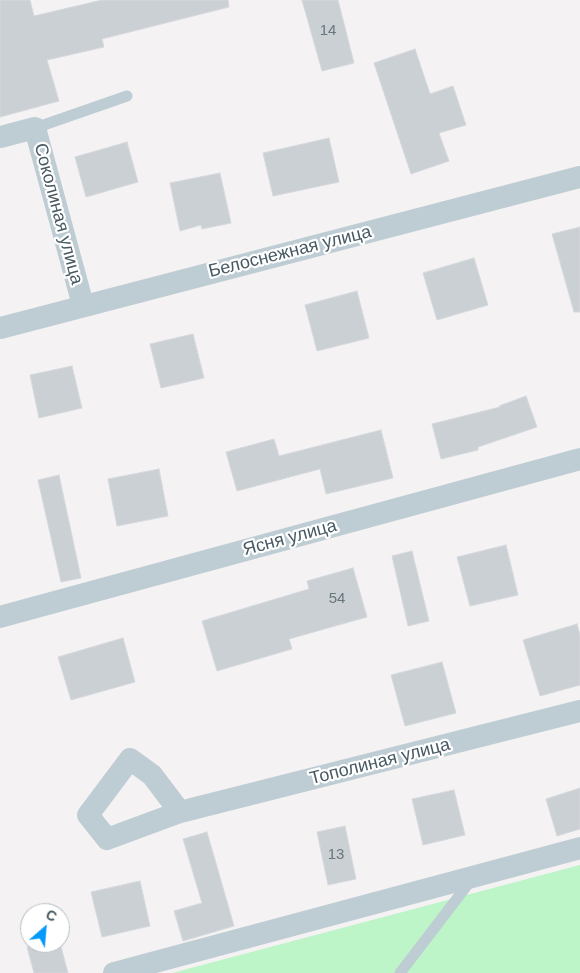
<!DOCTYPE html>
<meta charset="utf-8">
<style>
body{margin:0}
#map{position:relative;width:580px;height:973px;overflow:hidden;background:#f4f2f2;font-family:Helvetica,sans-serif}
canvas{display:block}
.north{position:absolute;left:20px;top:903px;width:50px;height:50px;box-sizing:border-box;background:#fff;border:1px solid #b5bdc0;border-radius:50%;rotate:27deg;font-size:14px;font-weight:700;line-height:20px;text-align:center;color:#475962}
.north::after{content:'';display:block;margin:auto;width:18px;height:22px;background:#0499fc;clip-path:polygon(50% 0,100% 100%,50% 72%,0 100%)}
</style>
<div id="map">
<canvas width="580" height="973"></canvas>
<div class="north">С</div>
</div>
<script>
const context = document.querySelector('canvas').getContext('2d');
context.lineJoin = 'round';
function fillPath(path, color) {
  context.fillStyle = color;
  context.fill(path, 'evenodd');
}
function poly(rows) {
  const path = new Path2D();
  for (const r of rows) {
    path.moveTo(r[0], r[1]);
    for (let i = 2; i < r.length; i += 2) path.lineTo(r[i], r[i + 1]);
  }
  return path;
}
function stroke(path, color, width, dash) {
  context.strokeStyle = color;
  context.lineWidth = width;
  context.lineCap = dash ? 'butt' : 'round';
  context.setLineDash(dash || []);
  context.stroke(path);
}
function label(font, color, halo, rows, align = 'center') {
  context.font = font + ' Helvetica,sans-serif';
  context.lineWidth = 4.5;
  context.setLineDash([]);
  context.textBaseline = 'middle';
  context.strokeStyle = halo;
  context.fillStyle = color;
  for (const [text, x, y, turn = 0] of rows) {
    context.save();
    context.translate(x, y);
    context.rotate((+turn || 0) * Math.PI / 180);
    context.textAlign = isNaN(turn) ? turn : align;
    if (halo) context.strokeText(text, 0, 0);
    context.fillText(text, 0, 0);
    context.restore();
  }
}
const green = poly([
 [580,865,580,973,172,973]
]);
const building = poly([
 [0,0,30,0,34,16,102,0,228,0,229,7,102,39,104,47,47,60,59,101,0,117,0,0],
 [302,0,338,0,354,63,322,71,302,0],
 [415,49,430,94,453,86,466,125,439,133,449,161,411,174,374,63,415,49],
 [329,138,339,182,273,196,263,153,329,138],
 [127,142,138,182,86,197,75,157,127,142],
 [220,173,231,223,202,229,201,225,180,231,170,183,220,173],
 [580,227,580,312,574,312,552,234,580,227],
 [474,258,488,305,437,320,423,273,474,258],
 [357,291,369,338,317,351,305,305,357,291],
 [193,334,204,378,161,388,150,344,193,334],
 [72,366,82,408,39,418,30,375,72,366],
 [526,396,537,427,478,447,478,450,441,459,432,424,500,407,499,406,526,396],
 [381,430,393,478,326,494,320,469,237,491,226,452,274,439,279,456,381,430],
 [159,469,168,516,117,526,108,479,159,469],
 [59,475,81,578,61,582,38,480,59,475],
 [506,545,518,595,470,606,457,557,506,545],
 [412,551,429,621,408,626,392,556,412,551],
 [353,568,367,617,289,639,292,649,217,671,202,621,309,589,307,581,353,568],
 [577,624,580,635,580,685,540,696,523,640,577,624],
 [123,638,135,682,71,700,58,657,123,638],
 [442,662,456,713,405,726,391,675,442,662],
 [580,788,580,829,557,836,546,799,580,788],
 [454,790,465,835,423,845,412,799,454,790],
 [345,826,356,879,328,885,317,832,345,826],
 [207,832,234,926,183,941,174,911,202,903,183,839,207,832],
 [140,881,150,926,102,937,91,892,140,881],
 [43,943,60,943,68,973,34,973,27,947,43,943]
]);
const lane = poly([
 [35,128,127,96],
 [400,973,472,879]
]);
const street = poly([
 [0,137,35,128,83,305],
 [0,328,580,177],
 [0,617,580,459],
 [180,812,152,775,130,759,88,815,107,839,180,812,580,711],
 [114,973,580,848]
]);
const numberNames = [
 ["14",328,31],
 ["54",337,599],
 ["13",336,855]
];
const streetNames = [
 ["Соколиная улица",58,214,75],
 ["Белоснежная улица",290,252,-14],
 ["Ясня улица",290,538,-15],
 ["Тополиная улица",380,762,-14]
];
fillPath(green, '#bdf5c9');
fillPath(building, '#cbd0d4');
stroke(building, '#d5d9de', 1);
stroke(lane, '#beccd3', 11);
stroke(street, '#beccd3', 22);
label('15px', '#68777e', null, numberNames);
label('18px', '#475962', '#fff', streetNames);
</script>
